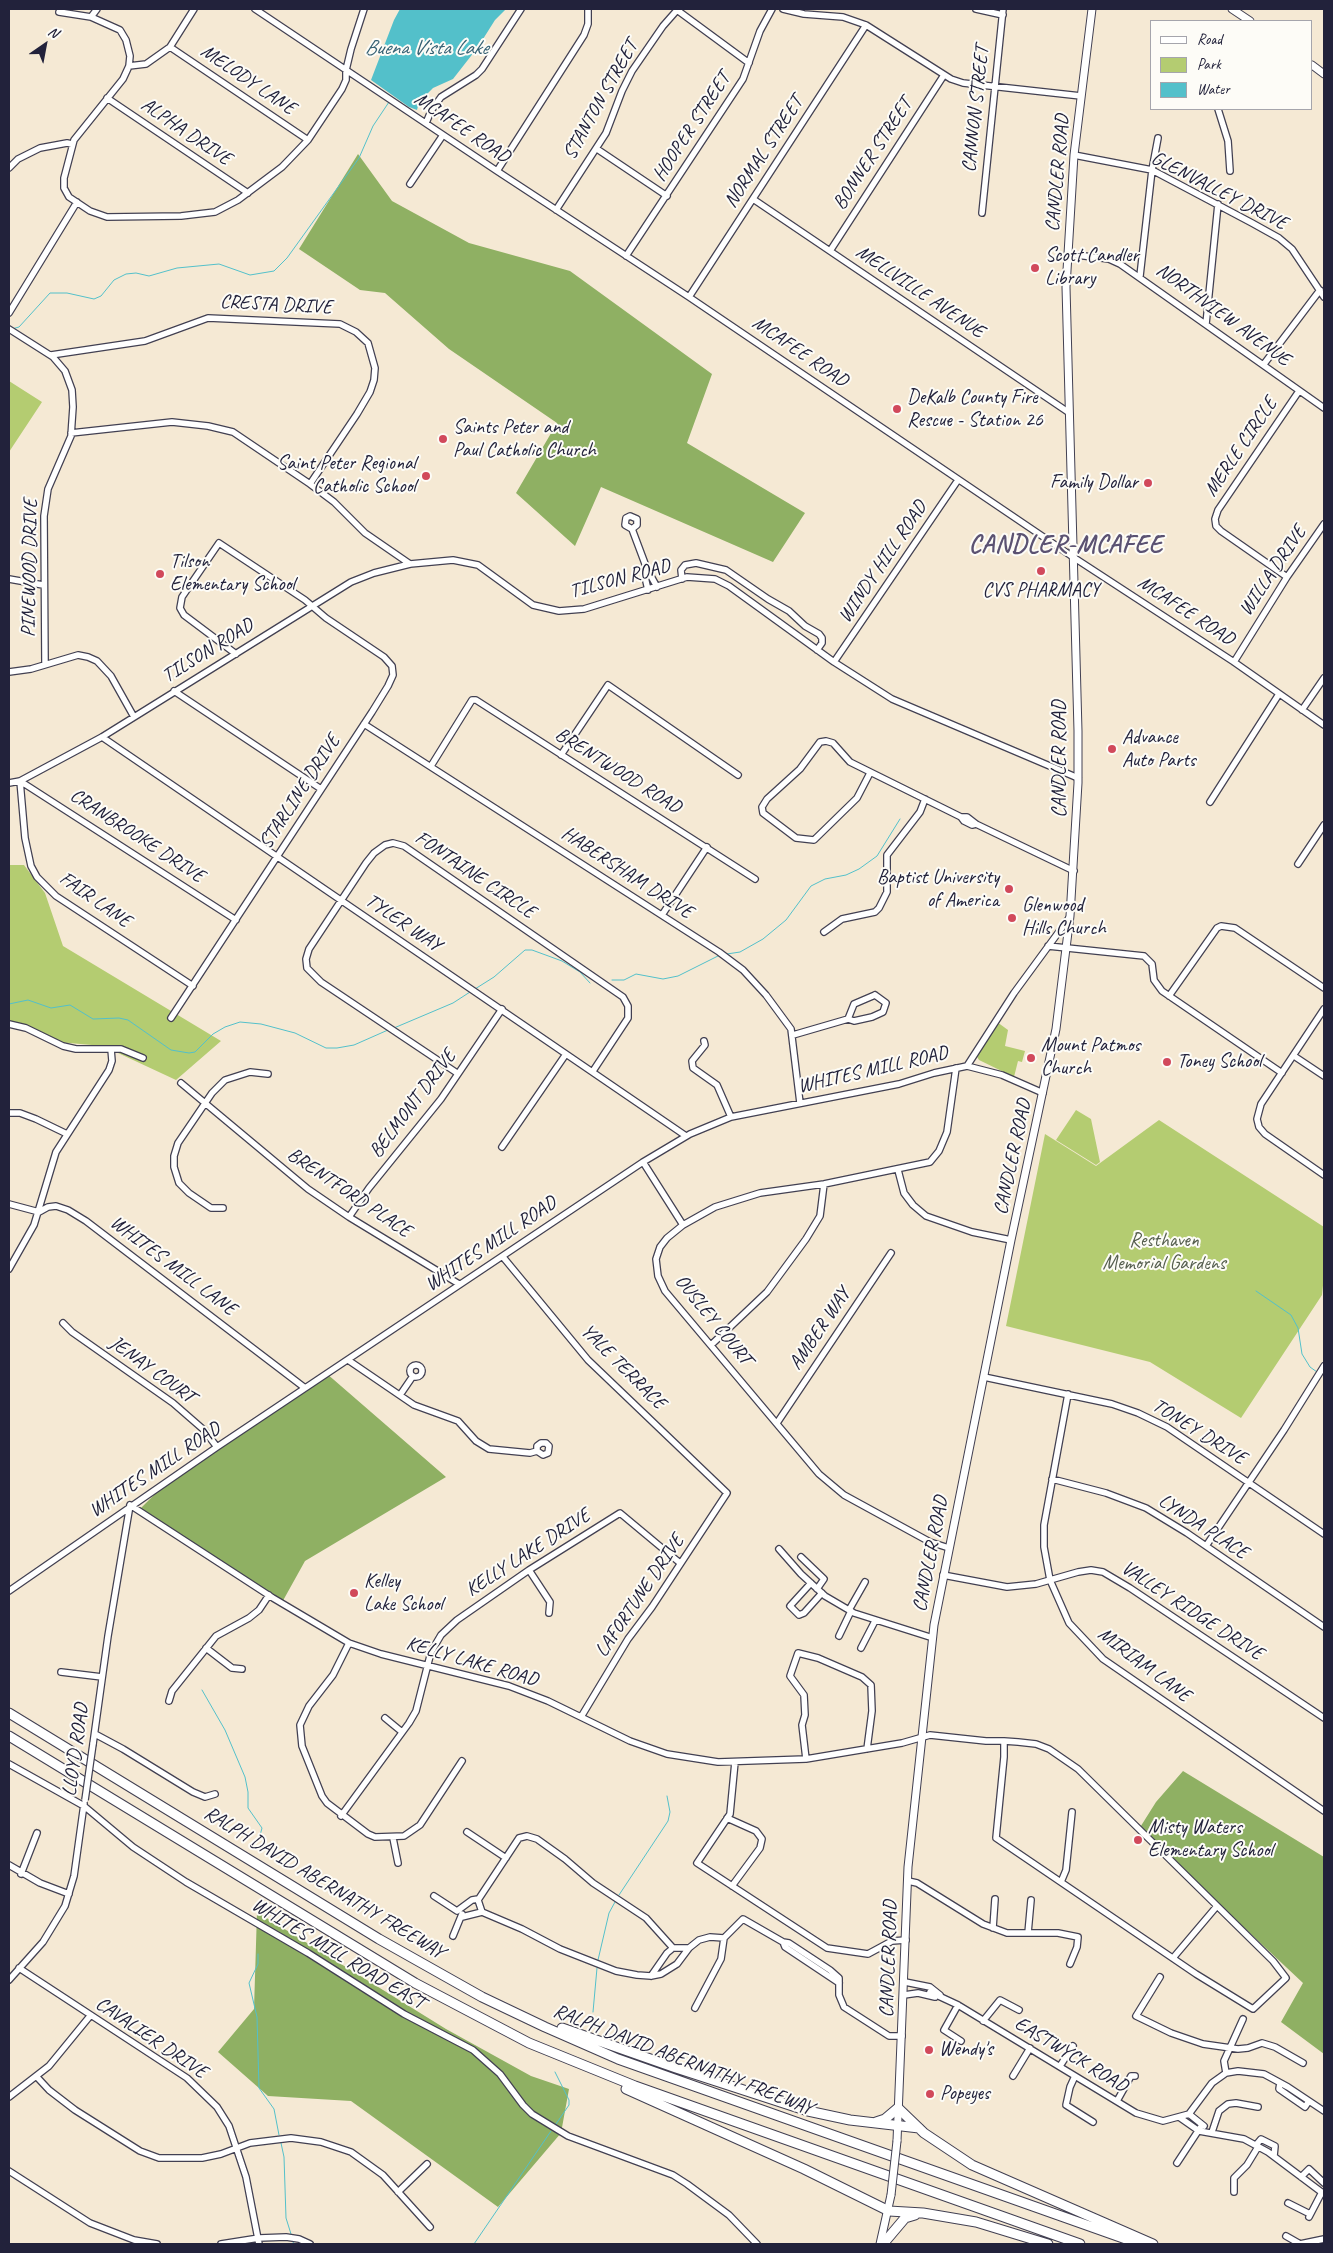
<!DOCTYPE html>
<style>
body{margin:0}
#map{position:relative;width:1333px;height:2253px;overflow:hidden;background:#f5e9d4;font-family:Caveat,sans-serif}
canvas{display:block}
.frame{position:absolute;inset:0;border:10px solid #22223b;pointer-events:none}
.legend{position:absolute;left:1150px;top:20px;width:162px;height:90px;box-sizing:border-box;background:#fdfcf7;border:1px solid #a5a5ac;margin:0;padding:6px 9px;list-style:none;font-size:15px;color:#22223b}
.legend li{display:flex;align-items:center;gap:10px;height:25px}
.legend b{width:25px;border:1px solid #a5a5ac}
.north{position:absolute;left:20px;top:20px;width:50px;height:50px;-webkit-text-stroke:4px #fdfcf7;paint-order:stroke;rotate:33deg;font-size:14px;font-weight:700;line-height:20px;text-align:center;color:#22223b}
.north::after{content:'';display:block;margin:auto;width:18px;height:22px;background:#22223b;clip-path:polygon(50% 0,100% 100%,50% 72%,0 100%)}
</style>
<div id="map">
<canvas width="1333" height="2253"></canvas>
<div class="frame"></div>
<ul class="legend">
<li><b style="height:6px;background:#fff"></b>Road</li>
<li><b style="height:14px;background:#b4cc71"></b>Park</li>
<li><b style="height:14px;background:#53c0ca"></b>Water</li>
</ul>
<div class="north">N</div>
</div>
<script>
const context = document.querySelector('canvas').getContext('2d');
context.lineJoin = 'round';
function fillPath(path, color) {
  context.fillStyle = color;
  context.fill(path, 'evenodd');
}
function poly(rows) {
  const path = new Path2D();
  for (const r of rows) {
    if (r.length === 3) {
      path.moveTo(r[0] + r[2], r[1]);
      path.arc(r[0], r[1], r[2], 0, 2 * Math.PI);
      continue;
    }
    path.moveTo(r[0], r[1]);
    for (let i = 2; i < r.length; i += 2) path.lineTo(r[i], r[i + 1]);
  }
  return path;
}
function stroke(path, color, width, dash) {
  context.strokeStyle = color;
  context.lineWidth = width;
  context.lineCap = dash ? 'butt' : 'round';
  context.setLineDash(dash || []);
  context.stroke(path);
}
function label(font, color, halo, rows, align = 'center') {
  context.font = font + ' Caveat,sans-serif';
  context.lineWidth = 4;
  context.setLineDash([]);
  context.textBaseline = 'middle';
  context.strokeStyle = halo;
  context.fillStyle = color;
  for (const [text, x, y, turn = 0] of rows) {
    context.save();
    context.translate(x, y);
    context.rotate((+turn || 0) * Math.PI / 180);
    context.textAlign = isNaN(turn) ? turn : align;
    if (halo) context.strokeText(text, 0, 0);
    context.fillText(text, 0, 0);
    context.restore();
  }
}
const green = poly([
 [9,381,42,402,9,452],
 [9,865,24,865,45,893,63,946,221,1041,176,1080,103,1046,58,1042,23,1025,9,1026],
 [997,1022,1008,1030,1005,1046,1025,1051,1022,1062,1018,1061,1014,1077,979,1060,976,1055],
 [1076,1110,1091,1119,1100,1162,1096,1165,1056,1140],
 [1159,1120,1324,1227,1324,1276,1322,1295,1241,1418,1150,1362,1006,1326,1045,1134,1096,1166]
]);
const forest = poly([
 [358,154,392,201,469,243,570,271,712,374,687,443,805,513,773,562,601,487,575,546,516,493,557,423,449,349,385,293,360,290,299,249],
 [326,1373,446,1477,305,1561,280,1606,141,1508,176,1473],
 [1183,1771,1324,1857,1324,2054,1281,2022,1303,1983,1139,1829,1156,1802],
 [257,1912,446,2029,531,2076,569,2089,561,2133,498,2207,351,2101,268,2096,218,2052,254,2009]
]);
const water = poly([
 [400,9,506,9,495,20,478,47,453,79,433,88,419,102,417,110,409,107,371,80,394,20]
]);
const stream = poly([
 [12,329,19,327,50,293,67,293,94,299,101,296,114,280,126,274,136,273,149,276,177,268,219,264,250,275,274,271,287,258,359,158,373,126,389,102],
 [727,954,740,952,763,939,786,920,811,886,825,879,846,875,859,869,877,856,900,819],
 [612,980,624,980,636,974,663,979,678,976,720,955],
 [475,989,494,977,525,950,532,950,562,961,580,972,590,983],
 [9,1004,28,1000,51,1008,70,1005,93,1019,119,1018,128,1020,171,1050,189,1053,195,1052,213,1034,225,1027,240,1022,261,1024,295,1033,326,1048,337,1048,354,1045,388,1030],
 [394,1028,453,1003,470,992],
 [1256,1291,1291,1315,1298,1328,1302,1354,1310,1367,1317,1372],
 [202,1690,225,1730,245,1777,248,1792,248,1808,262,1828,259,1839],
 [619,1895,668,1821,670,1812,667,1796],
 [258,1954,258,1964,249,1983,257,2017,259,2088,274,2109,279,2135],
 [598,1960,609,1913,615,1902],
 [593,2012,597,1968],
 [555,2072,569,2100,569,2105,556,2124],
 [281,2143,284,2157,286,2218,291,2234],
 [293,2242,294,2244],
 [474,2244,551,2131]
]);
const minor = poly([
 [255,9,497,171,689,297,1073,557,1234,662,1324,725],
 [783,9,804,14,843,17,866,25,951,79,963,83,1081,96],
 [976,9,1003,15],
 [677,10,749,63],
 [59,12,91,17,120,30,126,40,130,56,129,66,123,79,74,140,64,178,64,188,69,197,90,211,107,217,181,216,215,212,238,200,282,167,308,140,342,89,346,80,346,70,351,49,364,9],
 [91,17,97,9],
 [170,47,308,140],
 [129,66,146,64,170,47,194,9],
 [107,98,248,193],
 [1218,109,1228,141,1230,171],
 [426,123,431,111,441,97,476,75,482,69,521,9],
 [597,149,667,196],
 [1074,155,1152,170,1252,223,1279,238,1292,249,1324,297],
 [9,168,18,159,40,148,67,143,72,144],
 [497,171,584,35,588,24,588,9],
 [410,184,443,135],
 [753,199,1068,412],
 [556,210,606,133,622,91,632,71,663,26,678,9],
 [982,213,1003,9],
 [830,251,944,75],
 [1068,254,1109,259,1120,264,1324,408],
 [626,256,743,79,760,31,772,9],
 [1140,276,1152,170,1158,138],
 [689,297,866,25],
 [9,313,77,202],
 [1206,324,1218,204],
 [9,329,53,357,65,371,72,390,73,407,71,436,48,489,44,516,45,663],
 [51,355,145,341,208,318,340,324,356,332,368,343,375,368,374,380,370,392,357,414,310,484],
 [1264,364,1320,290],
 [71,433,172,422,208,426,233,432,310,484,334,502,365,533,410,564],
 [632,529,637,525,637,519,630,516,626,518,625,525,632,529,647,569,657,587],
 [647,569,645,577,648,590],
 [1287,577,1221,531,1216,526,1215,519,1218,510,1299,391],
 [9,579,43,585],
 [682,579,681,570,685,565,696,563,726,570,768,599,789,611,805,626,819,634,822,638,822,643,817,650],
 [834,662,958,480],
 [1234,662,1287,577,1324,524],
 [9,672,31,669,78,655,88,657,97,661,111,676,134,717],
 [174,691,321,789],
 [1302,710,1324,678],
 [364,724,719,952,743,970,766,995,791,1029,800,1103],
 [102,737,686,1136],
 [561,755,608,685,738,775],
 [431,766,472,700,476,700,755,879],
 [870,773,857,798,814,840,796,838,763,813,762,807,767,799,800,769,820,742,826,741,833,743,850,762,961,817],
 [20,781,25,838,31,866,37,877,56,896,193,986],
 [20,781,236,920],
 [9,783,20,781,102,737,351,582,374,573,410,564,453,560,478,565,533,605,559,611,584,609,687,577,715,579,729,586,834,662,892,699,1078,778],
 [1210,802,1279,694],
 [976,824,972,825,964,821,961,817,967,817,976,824,1074,871],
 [1298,864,1324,825],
 [662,915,707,847],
 [824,932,842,919,875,912,879,908,887,892,887,855,920,812,925,799],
 [1048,946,1144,956,1152,964,1154,980,1162,991,1282,1073],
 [875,995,886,1003,883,1012,872,1017,854,1021,848,1019,854,1004,875,995],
 [1169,996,1217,928,1221,926,1235,928,1324,988],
 [1324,1009,1261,1104,1257,1119,1259,1127,1265,1134,1324,1175],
 [171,1018,372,712,388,686,393,675,392,666,384,657,326,618,305,600,219,543,182,597,180,608,184,615,236,654],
 [9,1024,26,1028,63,1046,76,1049,121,1049,143,1058],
 [793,1035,848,1019],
 [704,1041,705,1045,692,1061,693,1068,717,1085,731,1117],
 [1294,1056,1324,1076],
 [967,1066,1014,993,1069,918],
 [457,1073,321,982,307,968,306,959,309,949,366,863,374,853,385,845,393,843,404,846,623,997,628,1006,628,1018,593,1071],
 [181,1083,308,1189,349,1217,459,1284],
 [9,1113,20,1113,36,1119,67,1134],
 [502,1147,566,1054],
 [643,1162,683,1225],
 [898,1170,904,1193,913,1205,926,1216,972,1232,1011,1240],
 [9,1204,39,1212,48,1207,56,1206,68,1210,86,1221,305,1388],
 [223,1208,211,1208,189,1193,179,1183,174,1167,174,1156,178,1143,212,1093,225,1080,250,1072,268,1074],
 [349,1217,369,1188,441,1099,502,1009],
 [503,1257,588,1360,727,1493,652,1607,628,1639,581,1717],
 [9,1269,34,1225,56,1152,109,1070,112,1061,111,1049],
 [63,1323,72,1332,173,1403,204,1430,217,1447],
 [711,1345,767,1292,806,1239,820,1216,824,1184],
 [348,1360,414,1405,458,1421,476,1441,489,1449,530,1453,537,1451,543,1455,548,1453,549,1446,546,1443,541,1443,537,1446,537,1451],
 [416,1371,6],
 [984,1377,1112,1404,1138,1413,1167,1427,1324,1534],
 [1068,1394,1044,1525,1044,1547,1050,1580,1069,1623,1103,1659,1324,1811],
 [400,1395,413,1376],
 [777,1423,891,1253],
 [1052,1479,1106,1493,1146,1508,1187,1533,1324,1627],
 [130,1505,273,1598,349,1643,381,1654,509,1686,548,1701,630,1741,667,1754,718,1762,806,1759,902,1743,930,1735,986,1741,1004,1741,1018,1742,1036,1744,1049,1749,1078,1769,1273,1961,1286,1978,1253,2009,1196,1974,996,1838,1004,1757,1004,1741],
 [1206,1546,1284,1430,1324,1366],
 [949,1548,930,1542,844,1495,819,1474,665,1291,658,1276,656,1259,660,1247,667,1238,683,1225,715,1207,760,1193,824,1184,930,1162,939,1151,947,1132,956,1068],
 [779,1549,801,1574,825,1596,854,1613,933,1638],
 [801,1557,824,1579,817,1589],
 [529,1570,550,1602,549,1613],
 [943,1575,1007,1587,1036,1584,1078,1572,1091,1570,1103,1572,1130,1588,1324,1718],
 [811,1583,790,1606,799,1615,804,1613,822,1593],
 [9,1591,217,1447,643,1162,690,1134,731,1117,899,1084,934,1073,967,1066,1002,1075,1043,1093],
 [849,1610,865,1582],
 [839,1636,851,1611],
 [349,1643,333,1675,309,1706,300,1725,302,1746,322,1796,327,1803,368,1834,375,1837,404,1836,420,1825,462,1761],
 [206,1648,232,1668,242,1669],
 [861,1648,875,1621],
 [61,1672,102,1677],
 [169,1701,172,1691,216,1636,249,1618,259,1610,269,1595],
 [385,1718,402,1732],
 [95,1734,123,1749,193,1792,205,1797,215,1794],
 [93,1744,108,1636,130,1505],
 [806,1759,802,1725,805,1715,804,1695,790,1676,798,1653,818,1658,862,1677,871,1685,872,1711,867,1749],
 [735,1762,730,1814,697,1863,827,1948,868,1954,892,1941,906,1940],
 [9,1764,84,1806,133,1847,186,1882,308,1953,404,2014,473,2050,500,2074,523,2105,532,2114,568,2136,673,2175,687,2184,729,2215,757,2244],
 [341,1816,409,1723,416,1711,431,1652,441,1635,457,1620,529,1570,620,1513,680,1563],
 [727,1818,756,1831,762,1839,760,1848,732,1886],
 [467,1832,506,1858],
 [393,1838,398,1863],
 [9,1865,40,1883,69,1894],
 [21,1874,37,1833],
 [908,1881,917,1883,983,1924,1007,1933,1058,1933,1078,1937,1077,1947,1070,1964],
 [1061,1882,1066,1870,1072,1812],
 [434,1896,457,1911,472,1900,478,1899],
 [482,1912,478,1900,519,1838,527,1836,537,1839,565,1859,593,1883,646,1918,673,1948],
 [462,1917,482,1912,522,1929,560,1949,616,1971,637,1975,651,1976,661,1974,677,1964,689,1948],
 [993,1928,995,1899],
 [1028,1933,1031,1900],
 [453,1936,462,1914],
 [783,1942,785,1947,839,1983],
 [1173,1958,1217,1906],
 [19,1968,187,2078,217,2107,229,2126,246,2177,259,2244],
 [651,1976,667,1953,673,1948,689,1948,699,1940,710,1937,724,1938,743,1919,783,1942,789,1943,830,1970,839,1978,839,1995,844,2007,889,2036,902,2036],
 [1160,1977,1136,2016,1171,2033,1203,2044,1238,2049,1248,2048,1262,2043,1275,2047,1303,2063],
 [9,1980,43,1942,65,1906,74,1876,84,1804],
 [905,1982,930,1987,940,1995],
 [930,1992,958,2005,1136,2113,1163,2121,1189,2114],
 [904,1995,918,1993,935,1997],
 [958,2005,944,2030,961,2041],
 [695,2008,721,1959,724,1938],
 [983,2021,1000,2000,1019,2010],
 [1060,2066,1073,2046],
 [1226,2073,1224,2061,1243,2019],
 [36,2076,49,2090,75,2110,140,2151,159,2158,202,2158,221,2154,250,2143,291,2138,321,2142,351,2152,383,2175,430,2227],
 [1013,2076,1030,2048],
 [1075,2076,1070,2087,1066,2105,1093,2122],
 [1280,2083,1279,2089,1305,2107,1309,2101],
 [9,2097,49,2066,90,2016],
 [1117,2101,1131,2076,1135,2076],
 [1189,2114,1212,2083,1226,2073,1238,2071,1264,2074,1288,2087,1324,2111],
 [1189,2114,1204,2126],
 [1179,2117,1199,2131,1244,2139,1268,2152,1324,2194],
 [1212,2132,1219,2111,1228,2104,1236,2103,1258,2107],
 [1256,2145,1261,2139,1275,2146,1274,2156],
 [1177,2163,1202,2125],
 [9,2171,90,2223,134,2240,157,2244],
 [1301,2177,1309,2169,1324,2183],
 [398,2192,427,2164],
 [1234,2192,1234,2178,1247,2165,1258,2147],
 [1288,2203,1310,2214],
 [1309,2217,1322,2192],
 [1286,2236,1300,2244,1324,2239],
 [221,2244,259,2238,286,2237,299,2239,310,2244]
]);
const major = poly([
 [1232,9,1250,21],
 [1312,65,1324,74],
 [897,2141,908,1867,934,1625,1011,1240,1056,1029,1070,916,1078,783,1078,731,1066,287,1074,155,1092,9],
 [880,2244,891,2195]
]);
const highway = poly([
 [9,1713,379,1939,482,1997,545,2027,618,2059,1140,2244],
 [9,1736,415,1983,529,2043,635,2086,1080,2244],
 [562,2028,676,2068,808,2111,850,2120,919,2128],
 [626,2089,804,2169,889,2211,923,2213,976,2222,1048,2244],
 [876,2122,885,2119,898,2108,924,2133,972,2165,1153,2244],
 [883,2244,905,2218,915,2215]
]);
const minorBridge = poly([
 [85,1800,93,1744]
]);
const majorBridge = poly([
 [891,2195,897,2141]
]);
const markers = [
 [1035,268,5,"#d1495b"],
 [897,409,5,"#d1495b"],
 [443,439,5,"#d1495b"],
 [426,476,5,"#d1495b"],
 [1148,483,5,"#d1495b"],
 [1041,571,5,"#d1495b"],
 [160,574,5,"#d1495b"],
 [1112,749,5,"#d1495b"],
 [1009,889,5,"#d1495b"],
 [1012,918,5,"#d1495b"],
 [1031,1058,5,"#d1495b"],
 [1167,1062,5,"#d1495b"],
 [354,1593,5,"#d1495b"],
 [1138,1840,5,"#d1495b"],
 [929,2050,5,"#d1495b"],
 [930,2094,5,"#d1495b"]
];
const streetNames = [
 ["MELODY LANE",248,80,34],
 ["STANTON STREET",601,100,-61],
 ["CANNON STREET",976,109,-84],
 ["HOOPER STREET",692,127,-57],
 ["MCAFEE ROAD",462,128,34],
 ["ALPHA DRIVE",186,132,34],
 ["NORMAL STREET",764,152,-57],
 ["BONNER STREET",873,154,-57],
 ["CANDLER ROAD",1058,173,-85],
 ["GLENVALLEY DRIVE",1219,191,27],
 ["MELLVILLE AVENUE",920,292,34],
 ["CRESTA DRIVE",276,305,3],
 ["NORTHVIEW AVENUE",1223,315,36],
 ["MCAFEE ROAD",800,352,34],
 ["MERLE CIRCLE",1241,447,-56],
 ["WINDY HILL ROAD",883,562,-56],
 ["PINEWOOD DRIVE",30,568,-89],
 ["WILLA DRIVE",1273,571,-56],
 ["TILSON ROAD",620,579,-15],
 ["MCAFEE ROAD",1186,611,33],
 ["TILSON ROAD",208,651,-32],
 ["CANDLER ROAD",1060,759,-90],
 ["BRENTWOOD ROAD",618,771,32],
 ["STARLINE DRIVE",300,792,-57],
 ["CRANBROOKE DRIVE",137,836,33],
 ["HABERSHAM DRIVE",627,873,33],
 ["FONTAINE CIRCLE",475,875,34],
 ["FAIR LANE",95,900,35],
 ["TYLER WAY",403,923,34],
 ["WHITES MILL ROAD",873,1070,-13],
 ["BELMONT DRIVE",413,1104,-53],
 ["CANDLER ROAD",1013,1157,-78],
 ["BRENTFORD PLACE",349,1193,34],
 ["WHITES MILL ROAD",491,1244,-34],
 ["WHITES MILL LANE",173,1266,37],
 ["OUSLEY COURT",713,1320,51],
 ["AMBER WAY",820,1329,-56],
 ["YALE TERRACE",623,1367,45],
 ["JENAY COURT",152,1370,36],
 ["TONEY DRIVE",1199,1432,32],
 ["WHITES MILL ROAD",155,1470,-34],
 ["LYNDA PLACE",1203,1527,33],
 ["KELLY LAKE DRIVE",528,1553,-33],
 ["CANDLER ROAD",931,1554,-79],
 ["LAFORTUNE DRIVE",640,1596,-56],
 ["VALLEY RIDGE DRIVE",1192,1611,33],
 ["KELLY LAKE ROAD",472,1662,16],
 ["MIRIAM LANE",1144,1665,37],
 ["LLOYD ROAD",76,1750,-82],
 ["RALPH DAVID ABERNATHY FREEWAY",324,1883,31],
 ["WHITES MILL ROAD EAST",338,1954,31],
 ["CANDLER ROAD",889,1959,-88],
 ["CAVALIER DRIVE",151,2038,34],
 ["EASTWYCK ROAD",1071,2055,31],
 ["RALPH DAVID ABERNATHY FREEWAY",683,2060,21]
];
const poiNames = [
 ["Scott Candler",1045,256],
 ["Library",1045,279],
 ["DeKalb County Fire",907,398],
 ["Rescue - Station 26",907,421],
 ["Saints Peter and",453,428],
 ["Paul Catholic Church",453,451],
 ["Saint Peter Regional",416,464,"right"],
 ["Catholic School",416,487,"right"],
 ["Family Dollar",1138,483,"right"],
 ["Tilson",170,562],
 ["Elementary School",170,585],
 ["CVS PHARMACY",1041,591,"center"],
 ["Advance",1122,738],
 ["Auto Parts",1122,761],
 ["Baptist University",999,878,"right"],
 ["of America",999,901,"right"],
 ["Glenwood",1022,906],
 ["Hills Church",1022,929],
 ["Mount Patmos",1041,1046],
 ["Church",1041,1069],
 ["Toney School",1177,1062],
 ["Kelley",364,1582],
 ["Lake School",364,1605],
 ["Misty Waters",1148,1828],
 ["Elementary School",1148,1851],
 ["Wendy's",939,2050],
 ["Popeyes",940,2094]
];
const parkNames = [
 ["Resthaven",1164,1241],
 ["Memorial Gardens",1164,1264]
];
const waterNames = [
 ["Buena Vista Lake",426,48]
];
const districtNames = [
 ["CANDLER-MCAFEE",1066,545]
];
fillPath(green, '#b4cc71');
fillPath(forest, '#8fb063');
fillPath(water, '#53c0ca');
stroke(stream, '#53c0ca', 1);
stroke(minor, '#424052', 8);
stroke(major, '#424052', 9);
stroke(highway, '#424052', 11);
stroke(minor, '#fff', 5.5);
stroke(major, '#fff', 7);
stroke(highway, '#fff', 9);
stroke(minorBridge, '#424052', 8, []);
stroke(majorBridge, '#424052', 9, []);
stroke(minorBridge, '#fff', 5.5);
stroke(majorBridge, '#fff', 7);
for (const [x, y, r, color] of markers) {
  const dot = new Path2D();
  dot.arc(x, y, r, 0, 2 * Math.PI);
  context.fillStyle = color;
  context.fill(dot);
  stroke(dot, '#fdfcf7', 2);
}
label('20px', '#22223b', '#fdfcf7', streetNames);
label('20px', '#22223b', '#fdfcf7', poiNames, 'left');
label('20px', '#555e4e', '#fdfcf7', parkNames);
label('italic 21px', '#366174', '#fdfcf7', waterNames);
context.letterSpacing = '1px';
label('bold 25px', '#5b5272', '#fdfcf7', districtNames);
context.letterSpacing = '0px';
</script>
